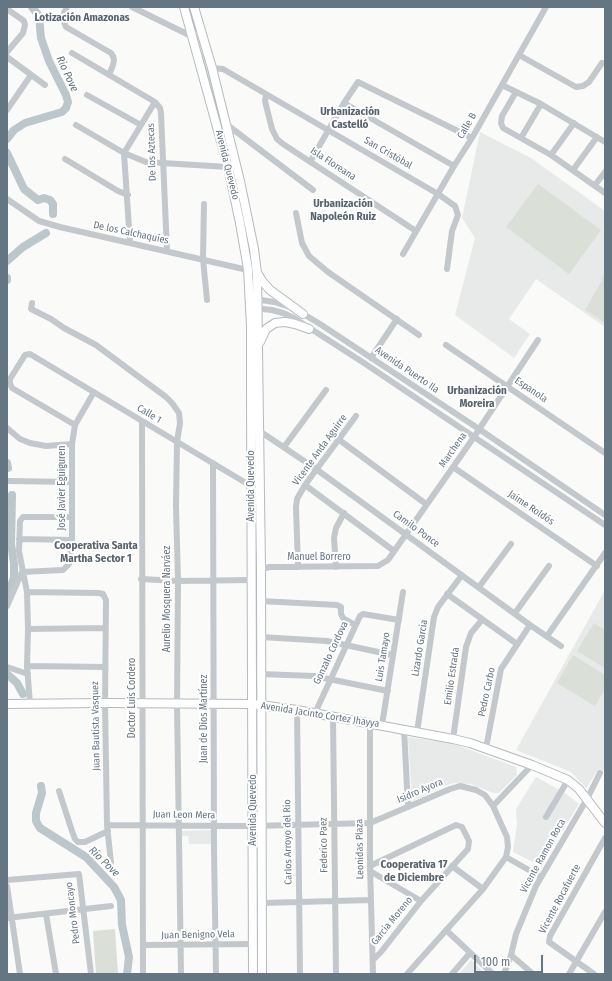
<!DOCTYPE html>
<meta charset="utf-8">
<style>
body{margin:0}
#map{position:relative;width:612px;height:981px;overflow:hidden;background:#fafaf8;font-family:"Fira Sans Condensed",sans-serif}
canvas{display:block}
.frame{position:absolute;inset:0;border:8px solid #657683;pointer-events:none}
.scale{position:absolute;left:474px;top:955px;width:69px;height:18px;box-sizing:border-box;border:2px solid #657683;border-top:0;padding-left:5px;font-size:12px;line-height:14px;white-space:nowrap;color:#657683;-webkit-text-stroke:3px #fff;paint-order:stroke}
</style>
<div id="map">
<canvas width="612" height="981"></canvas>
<div class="frame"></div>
<div class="scale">100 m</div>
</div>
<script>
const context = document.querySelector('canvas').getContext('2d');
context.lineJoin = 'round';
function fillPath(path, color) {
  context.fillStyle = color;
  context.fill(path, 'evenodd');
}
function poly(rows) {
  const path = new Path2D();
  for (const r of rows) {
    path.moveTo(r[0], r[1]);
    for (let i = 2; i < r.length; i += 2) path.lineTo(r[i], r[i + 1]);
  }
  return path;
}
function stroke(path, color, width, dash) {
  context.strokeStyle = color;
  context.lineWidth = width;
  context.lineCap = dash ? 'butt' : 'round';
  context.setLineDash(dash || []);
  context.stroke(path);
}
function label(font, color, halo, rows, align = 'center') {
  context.font = font + ' "Fira Sans Condensed",sans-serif';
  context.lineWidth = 4;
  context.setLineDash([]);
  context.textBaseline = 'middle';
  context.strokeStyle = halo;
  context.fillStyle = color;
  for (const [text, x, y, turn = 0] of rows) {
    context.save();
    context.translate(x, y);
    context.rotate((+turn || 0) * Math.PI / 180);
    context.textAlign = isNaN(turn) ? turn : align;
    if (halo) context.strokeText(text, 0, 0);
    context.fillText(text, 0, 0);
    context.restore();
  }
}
const built = poly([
 [480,132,531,158,605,211,605,327,536,279,509,319,530,334,514,358,455,315,475,238,462,218],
 [605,590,605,771,599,769,586,788,571,772,516,750],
 [408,737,454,744,516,767,517,775,499,793,493,793,471,784,453,783,442,787,412,801],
 [536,777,565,793,579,804,541,866,513,852,517,824,516,809],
 [211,830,211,844,189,844,188,836,182,836,182,831],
 [471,960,486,974,459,974]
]);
const green = poly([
 [203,53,234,172,253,265,250,265,200,55],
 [538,184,601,230,569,274,506,227],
 [605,270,605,323,585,310,601,282],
 [594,623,605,630,605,668,577,651],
 [573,655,605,675,605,689,595,706,557,683],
 [115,929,118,974,96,974,93,931]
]);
const river = poly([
 [7,139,14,130,25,123,62,112,66,108,68,102,66,95,49,61,41,38,39,16,32,7],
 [7,153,24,189,38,200,44,198,50,200,53,204,53,214],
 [7,261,23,247,46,233],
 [7,278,7,280],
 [7,463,8,468],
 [7,595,14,578,14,563,11,544,12,495],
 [7,674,17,683,23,694],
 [41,786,42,793,36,813,36,821,40,828,86,857,114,887,121,900,122,925,129,957,127,974]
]);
const minor = poly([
 [67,7,63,15,63,20,66,27,111,53,113,56,114,60,113,65,109,75],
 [132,7,191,36,201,33],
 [7,9,24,21,25,25,23,33,7,52],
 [72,53,155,102,160,108,161,113,167,251],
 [519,55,576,87,583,86,589,82,602,63],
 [7,57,45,85],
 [212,68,223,69,438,194,455,206,458,215,452,231,447,269],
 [502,85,541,104,605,142],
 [516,92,502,116,501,123,503,128,551,155,605,193],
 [87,95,141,125],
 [266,95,265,101,272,129,277,139,283,144,416,231],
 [344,103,454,166],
 [7,110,31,75],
 [226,124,313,190],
 [76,125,124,153,146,162,228,167],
 [521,138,541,104],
 [551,155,574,123],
 [65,159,118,191,128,195],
 [310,162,344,103,358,82,472,138],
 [573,170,597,137],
 [595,185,605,172],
 [7,199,39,221,60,227,252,271],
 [204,204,203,259,207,300],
 [296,213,302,243,309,256,328,272,419,335],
 [130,243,124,153,155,102],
 [403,254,454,166,472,138,546,7],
 [254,299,274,302,290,307],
 [32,303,31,309,51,319,64,328,96,345,166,397,172,403,179,413,180,423,177,442,176,506,178,581,177,704,181,974],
 [254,308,272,310,283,313,294,318,364,363,605,525],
 [300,312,320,324,479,429,605,515],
 [446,345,605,453],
 [371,358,397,319],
 [142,422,143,974],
 [75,425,12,388,10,383,10,379,25,355,30,354,251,486,255,486],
 [7,428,20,439,30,443,46,446,72,444],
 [258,430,316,469,530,625,561,646],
 [338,439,426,504],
 [284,447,326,390],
 [213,463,214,849,216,974],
 [453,467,597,566],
 [7,481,72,482],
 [305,485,394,551],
 [19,539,72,540],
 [298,567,296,507,297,499,305,485,356,416],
 [336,567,334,538,336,528,344,513],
 [261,569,270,567,378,566,388,560,474,437,538,340],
 [141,579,178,581,251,580],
 [479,587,511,544],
 [27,592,99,593,103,594,106,600,105,703,107,825,111,863],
 [447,594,517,644],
 [260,601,337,605,341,607,341,614,343,618,355,625],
 [7,606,22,572,63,570,69,564,72,540,72,444,75,425,94,392],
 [515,613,549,566],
 [28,629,105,628],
 [547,636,605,553],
 [261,637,327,641,392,655],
 [27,666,105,667],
 [7,667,28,674],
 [260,674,314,676,388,691],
 [30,704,27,666,28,629,27,592,19,551,20,521,23,517,72,517],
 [297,710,300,974],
 [315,713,360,616,363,614,399,620],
 [333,717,336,974],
 [370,723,370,866,373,974],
 [382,725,403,592],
 [404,729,408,807],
 [417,732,434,617,438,607,462,575],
 [453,739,466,647,471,633,482,620],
 [486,748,501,669,530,625],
 [59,791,72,831,75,839,78,842,85,842,108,831],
 [493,806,532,765],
 [546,817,568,780],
 [107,825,253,826,370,823,450,789,460,786,476,790,485,795,493,806,507,837,508,847,506,857,483,889,407,974],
 [506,857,541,877],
 [370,866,456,825,462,827,469,841,468,849,421,901,381,952,373,960],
 [452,866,483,889],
 [370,871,421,901],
 [7,880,79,874,91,974],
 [7,886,20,974],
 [262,903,371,900],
 [46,914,56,974],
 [7,918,111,906],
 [446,930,493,974],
 [143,945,253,944],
 [511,955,533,974],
 [452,974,470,953],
 [504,974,511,955,516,934,536,886,587,799,600,773],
 [569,974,605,912],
 [594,974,549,942,550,936,605,838]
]);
const major = poly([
 [184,7,228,167,240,223,248,269,251,326,251,388,253,974],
 [194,7,212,68,240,181,254,249,257,273,261,569,262,974],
 [258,274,262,281,270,290,303,314],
 [260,342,266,329,275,323,285,322,295,324,309,329],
 [7,704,105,703,253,704,297,710,453,739,470,743,532,765,568,780,579,789,605,823]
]);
const streetNames = [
 ["Calle B",467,126,-60],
 ["De los Aztecas",152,152,-92],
 ["San Cristóbal",388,153,30],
 ["Isla Floreana",333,164,33],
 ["Avenida Quevedo",227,165,76],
 ["De los Calchaquíes",131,233,12],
 ["Avenida Puerto Ila",407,370,34],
 ["Espanola",531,390,34],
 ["Calle 1",149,414,31],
 ["Vicente Anda Aguirre",320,450,-54],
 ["Marchena",453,450,-55],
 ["Avenida Quevedo",251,486,-90],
 ["José Javier Eguiguren",62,488,-90],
 ["Jaime Roldós",531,508,34],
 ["Camilo Ponce",416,529,36],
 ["Manuel Borrero",319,557],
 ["Aurelio Mosquera Narváez",167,599,-90],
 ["Lizardo Garcia",420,648,-81],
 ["Gonzalo Cordova",331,653,-65],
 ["Luis Tamayo",383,657,-81],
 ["Emilio Estrada",452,676,-82],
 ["Pedro Carbo",487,692,-78],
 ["Doctor Luis Cordero",132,698,-90],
 ["Avenida Jacinto Cortez Jhayya",320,715,9],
 ["Juan de Dios Martínez",204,719,-90],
 ["Juan Bautista Vasquez",96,726,-91],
 ["Isidro Ayora",420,791,-23],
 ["Avenida Quevedo",253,810,-90],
 ["Juan Leon Mera",184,815,1],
 ["Carlos Arroyo del Rio",288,842,-91],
 ["Federico Paez",324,845,-91],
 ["Leonidas Plaza",360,849,-91],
 ["Vicente Ramon Roca",543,856,-61],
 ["Vicente Rocafuerte",560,899,-62],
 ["Pedro Moncayo",73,913,-97],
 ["Garcia Moreno",392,921,-51],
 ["Juan Benigno Vela",198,935,-1]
];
const neighbourhoodNames = [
 ["Lotización Amazonas",82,18],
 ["Urbanización",350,112],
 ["Castelló",350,125],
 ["Urbanización",343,204],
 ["Napoleón Ruiz",343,217],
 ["Urbanización",477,391],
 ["Moreira",477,404],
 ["Cooperativa Santa",96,546],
 ["Martha Sector 1",96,559],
 ["Cooperativa 17",414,865],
 ["de Diciembre",414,878]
];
const waterNames = [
 ["Rio Pove",67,74,65],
 ["Río Pove",104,862,44]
];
fillPath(built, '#e8e9e9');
fillPath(green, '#dadfd7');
stroke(river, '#bbc7cb', 8);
stroke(major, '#b5babe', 10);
stroke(minor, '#c3c8cc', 6);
stroke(major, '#fff', 8);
label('10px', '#657683', '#fff', streetNames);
label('bold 11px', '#57646e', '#fff', neighbourhoodNames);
label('italic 11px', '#60757c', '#fff', waterNames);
</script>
